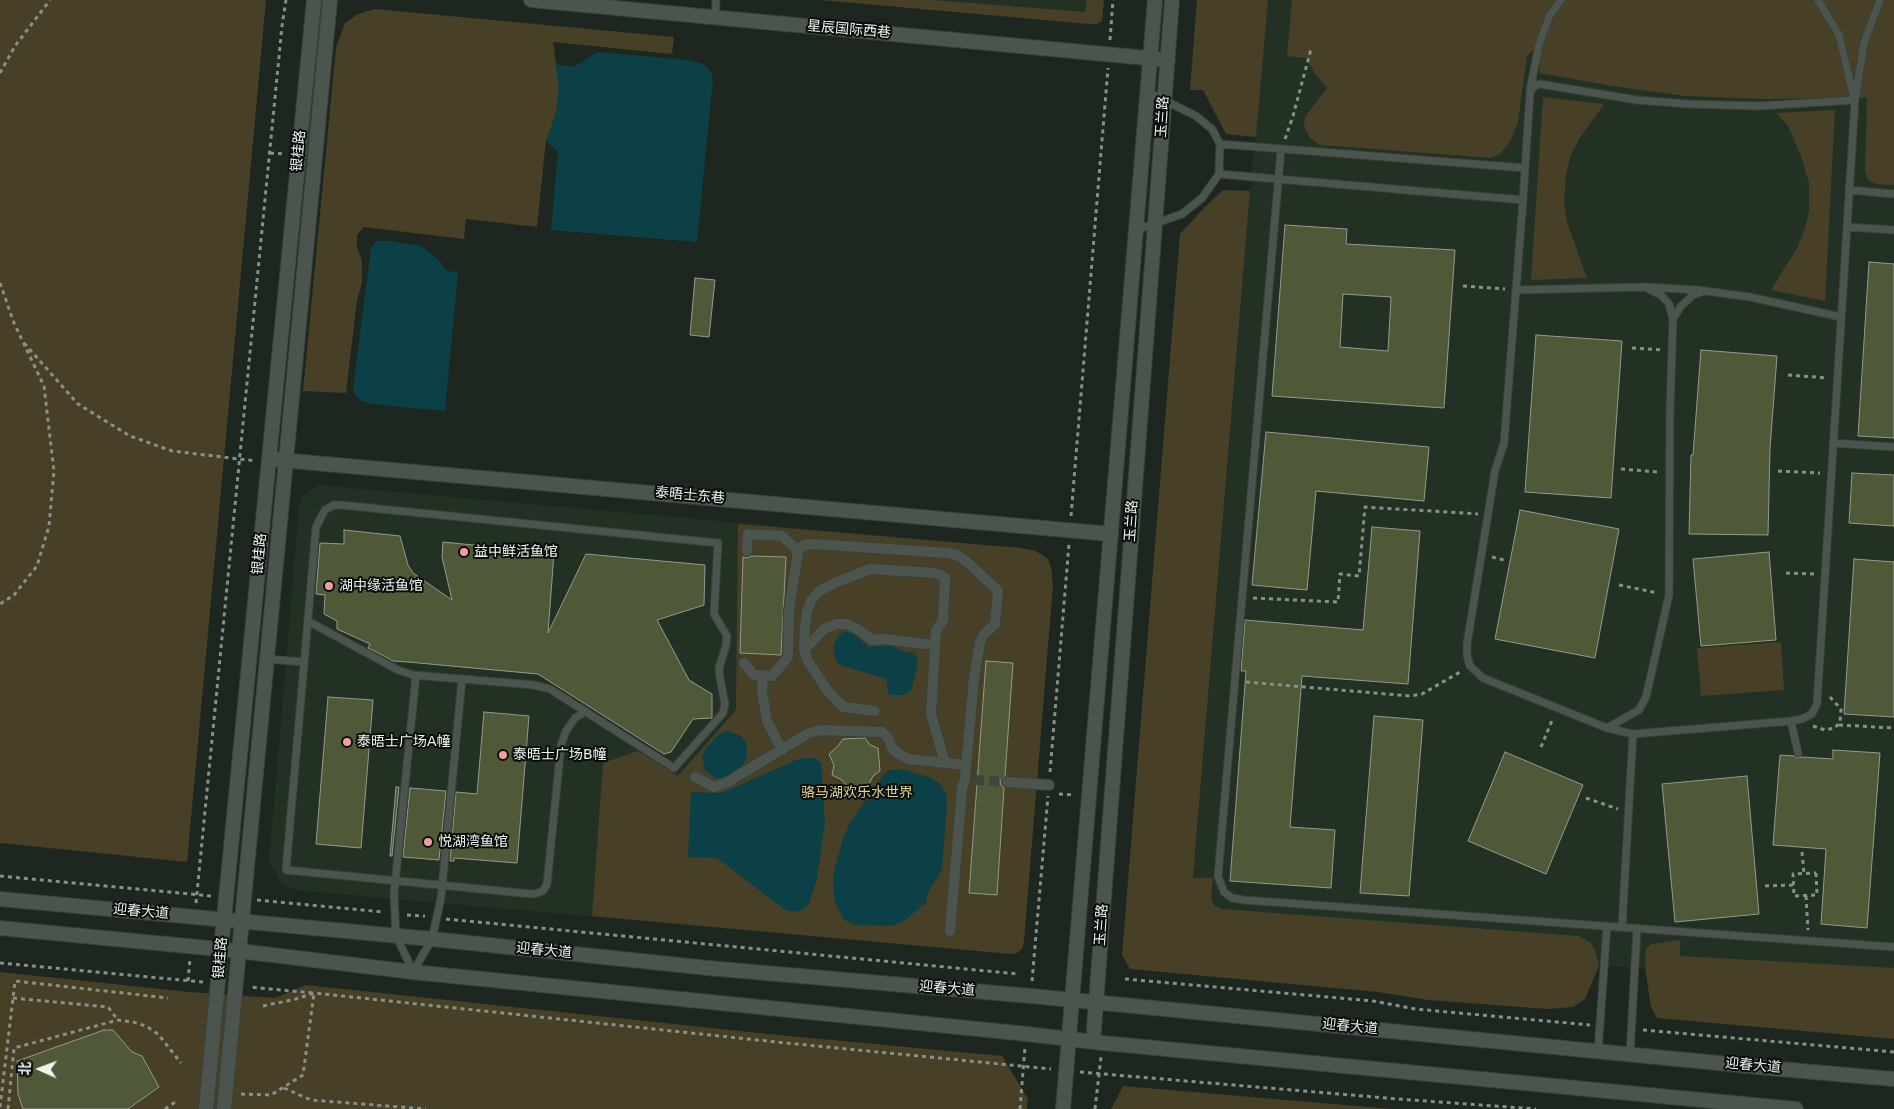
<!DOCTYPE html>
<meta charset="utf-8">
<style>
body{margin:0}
#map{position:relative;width:1894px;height:1109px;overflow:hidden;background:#1d261f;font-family:"DejaVu Sans","Noto Sans SC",sans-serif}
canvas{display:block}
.north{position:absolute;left:15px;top:1044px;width:50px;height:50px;-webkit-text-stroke:4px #0a0e0b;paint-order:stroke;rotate:272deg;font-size:14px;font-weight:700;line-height:20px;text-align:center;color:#edf3ee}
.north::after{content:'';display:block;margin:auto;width:18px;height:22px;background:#edf3ee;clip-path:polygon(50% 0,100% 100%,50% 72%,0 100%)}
</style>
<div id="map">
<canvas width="1894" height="1109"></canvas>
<div class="north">北</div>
</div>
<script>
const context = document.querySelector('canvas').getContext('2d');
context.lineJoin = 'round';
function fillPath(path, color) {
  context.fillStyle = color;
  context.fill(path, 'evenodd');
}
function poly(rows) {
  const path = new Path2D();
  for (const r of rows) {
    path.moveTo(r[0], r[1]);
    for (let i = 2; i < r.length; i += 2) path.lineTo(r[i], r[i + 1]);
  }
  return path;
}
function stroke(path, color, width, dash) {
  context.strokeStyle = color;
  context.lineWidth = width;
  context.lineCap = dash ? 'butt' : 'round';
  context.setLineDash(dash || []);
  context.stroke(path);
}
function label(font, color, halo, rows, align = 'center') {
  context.font = font + ' "DejaVu Sans","Noto Sans SC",sans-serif';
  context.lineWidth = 4;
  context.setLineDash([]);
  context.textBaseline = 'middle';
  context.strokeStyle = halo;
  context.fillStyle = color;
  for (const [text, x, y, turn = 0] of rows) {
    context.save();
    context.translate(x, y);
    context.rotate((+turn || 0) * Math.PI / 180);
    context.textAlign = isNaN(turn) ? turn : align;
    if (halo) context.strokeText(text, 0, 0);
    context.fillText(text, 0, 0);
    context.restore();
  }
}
const built = poly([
 [887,0,1104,0,1102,21],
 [1268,0,1894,0,1894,993,1645,968,1599,966,1190,918,1250,191],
 [320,485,1020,548,993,952,303,891,292,889,282,884,269,862,299,505,303,496,311,489]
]);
const green = poly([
 [0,0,266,0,187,862,0,843],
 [820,0,932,0,1085,12,1087,0,1104,0,1102,21,1097,24,1089,24],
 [1197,0,1268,0,1256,137,1226,134,1203,90,1190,90],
 [1292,0,1894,0,1894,185,1876,184,1868,180,1865,171,1867,98,1763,99,1686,96,1612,86,1540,73,1538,45,1527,56,1518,121,1514,132,1509,143,1501,153,1492,158,1320,145,1310,138,1304,127,1305,117,1327,88,1316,75,1306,58,1287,56],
 [375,9,674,37,672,54,553,42,559,85,557,109,552,126,546,140,537,227,466,219,464,239,364,227,357,235,357,247,362,261,362,283,357,300,346,393,303,391,336,48,345,23,358,14],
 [1543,97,1604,104,1579,139,1570,157,1566,175,1564,202,1567,222,1587,278,1531,280],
 [1835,110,1825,301,1771,290,1797,248,1805,228,1809,211,1809,183,1801,156,1788,126,1776,113],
 [1223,190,1250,191,1193,878,1213,878,1211,898,1214,905,1221,909,1579,936,1590,942,1595,950,1599,966,1585,999,1573,1007,1548,1009,1428,1000,1378,992,1130,969,1122,955,1180,234,1203,209],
 [738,524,1020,548,1036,551,1048,559,1051,567,1053,585,1024,941,1022,949,1017,953,1011,954,592,916,603,763,638,751,678,776,736,710],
 [1781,642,1784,690,1701,696,1697,648],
 [1680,940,1680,956,1894,968,1894,1039,1657,1018,1651,1007,1645,968,1646,949,1651,944],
 [0,972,189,992,275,998,306,985,768,1034,1002,1056,1028,1099,1027,1109,0,1109],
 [1123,1086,1392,1109,1111,1109]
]);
const water = poly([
 [597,52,688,60,703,64,710,70,713,79,697,242,551,230,558,152,546,140,552,126,557,109,559,85,555,64,574,67],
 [376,241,390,241,421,246,439,260,446,270,458,273,445,411,372,404,362,401,356,396,353,388,371,248],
 [844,632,851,632,869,647,889,645,903,651,914,653,917,658,918,664,911,691,904,695,891,695,888,693,887,682,884,678,840,665,836,660,833,648,838,635],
 [727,731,741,736,747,744,747,754,745,762,738,771,721,779,715,778,705,771,702,757,705,750,718,735],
 [804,758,814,758,821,763,825,822,817,878,809,904,803,910,793,912,784,909,717,858,688,857,691,792,722,793,796,760],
 [901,769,929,777,939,783,946,793,947,807,942,868,938,877,928,892,926,903,905,920,893,926,855,925,844,919,835,903,833,886,834,871,842,842,850,823,884,774,890,770]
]);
const building = poly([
 [1285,225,1347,229,1346,244,1455,250,1444,408,1272,396,1285,225],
 [1343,294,1391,297,1388,351,1340,347,1343,294],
 [1869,262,1894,264,1894,438,1858,436,1869,262],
 [695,278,715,280,709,337,690,335,695,278],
 [1536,335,1622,341,1611,498,1525,492,1536,335],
 [1701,350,1777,356,1770,448,1768,535,1689,534,1691,455,1693,455,1701,350],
 [1266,432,1429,447,1424,501,1316,491,1307,590,1252,585,1266,432],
 [1852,473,1894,475,1894,526,1849,523,1852,473],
 [1520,510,1619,529,1595,658,1495,639,1520,510],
 [1372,527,1420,531,1408,684,1302,676,1290,827,1335,830,1331,888,1230,881,1246,671,1241,671,1245,620,1363,630,1372,527],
 [344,530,400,536,408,565,413,573,452,600,442,557,443,542,554,553,548,633,586,554,705,565,704,605,657,620,689,680,712,694,712,718,693,719,671,752,664,754,538,674,408,662,393,661,386,657,368,648,370,644,337,629,337,621,324,614,325,595,316,594,320,543,344,544,344,530],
 [1769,552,1776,640,1701,646,1693,559,1769,552],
 [752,556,786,557,781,655,740,653,743,557,747,558,752,556],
 [1854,559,1894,562,1894,717,1844,714,1854,559],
 [986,661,1013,663,1005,776,1000,781,1001,785,1004,788,997,895,969,893,986,661],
 [328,697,373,700,361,848,316,844,328,697],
 [484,712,529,716,517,863,454,858,454,861,450,861,456,792,477,794,484,712],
 [1374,716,1423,720,1409,896,1360,893,1374,716],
 [865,738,870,745,878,748,880,771,873,776,868,786,858,785,849,788,842,780,832,775,834,765,829,754,837,747,843,739,865,738],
 [1833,750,1880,753,1867,928,1821,924,1826,849,1773,845,1780,755,1794,756,1797,758,1802,757,1833,759,1833,750],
 [1505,752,1583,785,1546,874,1468,841,1505,752],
 [1747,776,1759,914,1675,922,1662,784,1747,776],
 [396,787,399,787,392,856,390,856,396,787],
 [410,788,446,791,439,860,403,857,410,788],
 [104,1030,113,1030,132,1052,142,1056,159,1087,128,1109,23,1109,18,1094,17,1061,104,1030]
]);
const pedestrianTunnel = poly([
 [974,780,1007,782]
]);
const path = poly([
 [1110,40,1113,0],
 [0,73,15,46,50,0],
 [1285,139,1293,116,1311,49],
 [270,153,284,154],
 [0,283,14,323,44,386,54,471,49,526,37,566,14,595,0,604],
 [1463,286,1505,289],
 [24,343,78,404,130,436,172,451,256,461],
 [1632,348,1662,350],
 [1788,375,1828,378],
 [1621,469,1658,472],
 [1778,471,1820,473],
 [1071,516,1108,68],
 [1492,557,1504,560],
 [1786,573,1815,574],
 [1619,585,1658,593],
 [1253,598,1338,602,1340,574,1359,576,1365,507,1478,514],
 [1246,682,1410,696,1422,694,1460,672],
 [1839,725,1894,728],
 [1813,726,1825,730,1835,728,1840,722,1841,709,1829,696],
 [1541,747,1553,718],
 [1050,772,1069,544],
 [1059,794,1075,795],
 [1586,798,1618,809],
 [1802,852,1804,874],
 [1816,873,1817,895,1794,896,1793,874,1816,873],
 [0,876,211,896],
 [1765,886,1794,885],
 [1806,896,1808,930],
 [257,900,383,912],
 [196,903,282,26,286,0],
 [407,915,425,916],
 [446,919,1018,974],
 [0,963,203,982],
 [1125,979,1373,1001,1415,1009,1590,1025],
 [188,981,190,959],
 [1032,981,1048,796],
 [13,998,108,1007,118,1020],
 [263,1006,296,999,314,993,776,1042,1051,1069],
 [1643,1030,1894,1052],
 [1080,1072,1398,1099,1536,1109],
 [284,1088,311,1100,426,1109],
 [241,1094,271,1095,303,1075,314,993,249,987],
 [0,1107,15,981,168,998],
 [8,1109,14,1048,118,1020,133,1022,146,1026,158,1034,181,1063],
 [165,1109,178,1100],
 [1020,1109,1025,1047],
 [1095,1109,1101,1057]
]);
const service = poly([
 [1818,0,1839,35,1854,98],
 [715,18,716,0],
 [1530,90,1539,45,1549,17,1561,0],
 [1855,100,1758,106,1688,104,1637,100,1540,84,1533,87,1530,93,1523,200,1504,443,1495,471,1467,644,1467,655,1470,666,1483,678,1607,728,1633,734,1791,721,1802,719,1812,714,1817,704,1855,100,1864,43,1880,0],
 [1220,144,1525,168],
 [1281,149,1218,876,1224,892,1232,898,1244,900,1894,947],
 [1219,174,1523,200],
 [1849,190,1894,194],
 [1847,227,1894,230],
 [1136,230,1182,214,1202,198,1219,174,1220,144,1212,129,1196,116,1148,92],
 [1649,289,1661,295,1669,304,1673,319,1681,306,1693,295,1704,291],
 [1516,290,1646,287,1698,290,1750,297,1841,317],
 [1833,443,1894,447],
 [308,621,398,670,413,675,534,685,550,689,674,768,723,713,725,704,720,678,719,668,726,646,727,636,714,614,718,543,341,505,334,505,325,510,316,527,286,870,521,893,534,894,543,891,547,884,561,745,566,731,575,718,585,712],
 [267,659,304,662],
 [1791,721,1798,753],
 [1607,728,1639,710,1646,697,1669,595,1670,410,1673,319],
 [1622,927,1633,734],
 [413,971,396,936,394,894,416,675],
 [413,972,432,939,441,898,462,679],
 [1598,1051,1607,926],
 [1630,1054,1637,928]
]);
const pedestrian = poly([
 [747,551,748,534,782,536,798,551],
 [804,650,824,629,836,624,847,624,859,630,872,640,884,639,935,645],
 [744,663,754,675,772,676,788,657,789,610,798,551,804,545,814,544,947,553,957,555,966,561,998,591,995,624,984,634,980,642,974,678,965,779,962,789,950,931],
 [763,676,762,692,767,721,782,750],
 [875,711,843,707,827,690,808,661,804,650,805,625,807,612,811,601,819,591,835,583,870,569,934,573,941,575,945,578,943,620,936,631,931,714,945,763],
 [695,777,714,787,726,783,809,733,821,730,882,732,888,738,893,750,908,759,966,765],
 [1007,782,1049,785]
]);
const minor = poly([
 [531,0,1168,60],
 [269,459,1111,534],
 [206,1109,221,949],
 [224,1109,239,951]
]);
const tertiary = poly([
 [221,949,314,0],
 [239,951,330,0],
 [1093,1042,1172,0],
 [1063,1109,1155,0]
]);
const secondary = poly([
 [0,899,432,939,708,968,1031,996,1779,1069,1894,1079],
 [0,928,239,951,413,972,1027,1034,1103,1043,1796,1109]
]);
const markers = [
 [464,552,5,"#f49aa5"],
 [329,586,5,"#f49aa5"],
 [347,742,5,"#f49aa5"],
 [503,755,5,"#f49aa5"],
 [428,842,5,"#f49aa5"]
];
const streetNames = [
 ["星辰国际西巷",849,30,5],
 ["玉兰路",1163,117,-86],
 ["银桂路",299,151,-84],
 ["泰晤士东巷",690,496,5],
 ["玉兰路",1132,521,-86],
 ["银桂路",260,554,-84],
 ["迎春大道",141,912,5],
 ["玉兰路",1102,925,-86],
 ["迎春大道",544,951,6],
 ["银桂路",221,958,-85],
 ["迎春大道",947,989,5],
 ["迎春大道",1350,1027,6],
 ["迎春大道",1753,1066,5]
];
const poiNames = [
 ["益中鲜活鱼馆",474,552],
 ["湖中缘活鱼馆",339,586],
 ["泰晤士广场A幢",357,742],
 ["泰晤士广场B幢",513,755],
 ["悦湖湾鱼馆",438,842]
];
const parkNames = [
 ["骆马湖欢乐水世界",857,793]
];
fillPath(built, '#233125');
fillPath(green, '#474027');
fillPath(water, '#0b4146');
fillPath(building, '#4f5937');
stroke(building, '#959a8e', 1);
stroke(pedestrianTunnel, '#3c453e', 10, [10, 5]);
stroke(service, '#3a413b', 9);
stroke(pedestrian, '#3a413b', 12);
stroke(minor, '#3a413b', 16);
stroke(tertiary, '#3a413b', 16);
stroke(secondary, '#3a413b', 16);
stroke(path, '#88908a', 3, [4, 4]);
stroke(service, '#4c554d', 7);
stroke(pedestrian, '#4c554d', 10);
stroke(minor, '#4c554d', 14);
stroke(tertiary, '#4c554d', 14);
stroke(secondary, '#4c554d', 14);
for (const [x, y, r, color] of markers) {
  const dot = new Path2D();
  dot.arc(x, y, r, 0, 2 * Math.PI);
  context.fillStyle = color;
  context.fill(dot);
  stroke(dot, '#0a0e0b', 2);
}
label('14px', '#edf3ee', '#0a0e0b', streetNames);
label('14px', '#edf3ee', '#0a0e0b', poiNames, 'left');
label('14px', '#e2d192', '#0a0e0b', parkNames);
</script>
